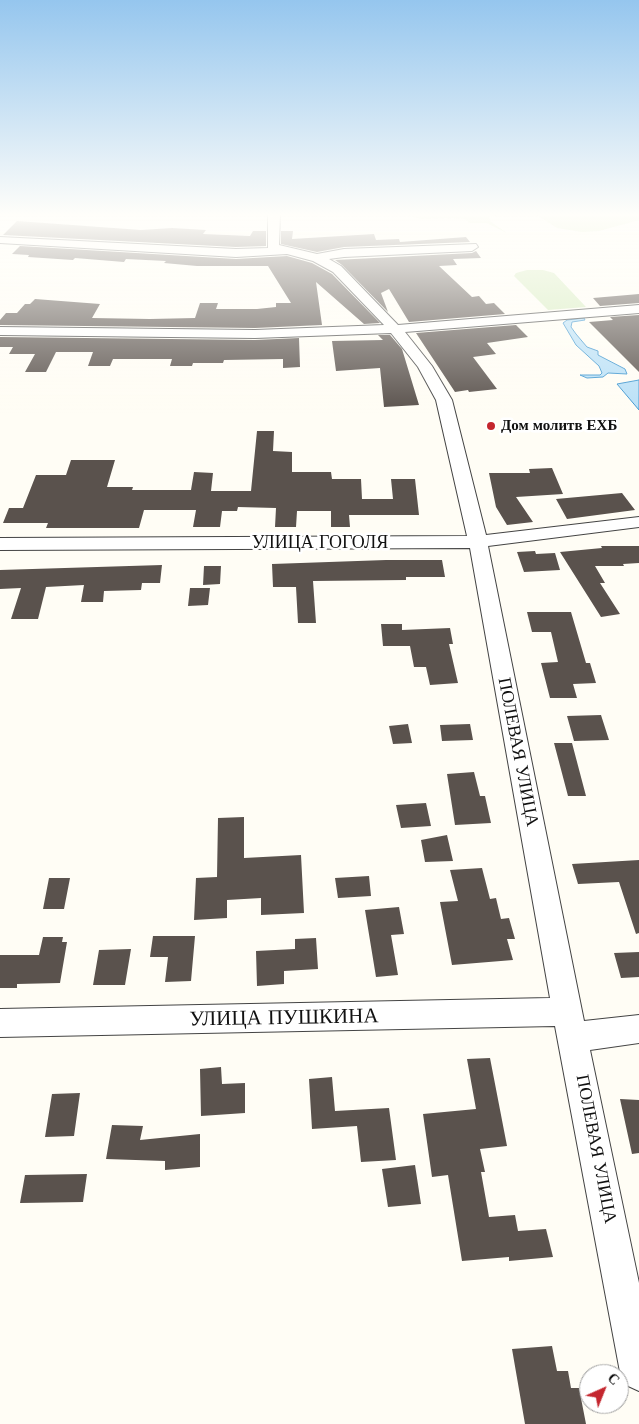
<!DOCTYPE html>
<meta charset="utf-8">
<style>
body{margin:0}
#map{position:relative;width:639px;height:1424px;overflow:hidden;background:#fffdf5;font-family:"Libre Baskerville",serif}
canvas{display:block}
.north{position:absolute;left:579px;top:1364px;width:50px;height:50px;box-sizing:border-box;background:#fff;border:1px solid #a0a0a0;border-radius:50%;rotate:44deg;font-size:14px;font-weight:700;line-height:20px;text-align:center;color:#111}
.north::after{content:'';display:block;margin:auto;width:18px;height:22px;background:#c4262e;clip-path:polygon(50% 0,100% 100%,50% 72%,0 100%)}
</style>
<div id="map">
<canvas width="639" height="1424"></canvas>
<div class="north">С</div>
</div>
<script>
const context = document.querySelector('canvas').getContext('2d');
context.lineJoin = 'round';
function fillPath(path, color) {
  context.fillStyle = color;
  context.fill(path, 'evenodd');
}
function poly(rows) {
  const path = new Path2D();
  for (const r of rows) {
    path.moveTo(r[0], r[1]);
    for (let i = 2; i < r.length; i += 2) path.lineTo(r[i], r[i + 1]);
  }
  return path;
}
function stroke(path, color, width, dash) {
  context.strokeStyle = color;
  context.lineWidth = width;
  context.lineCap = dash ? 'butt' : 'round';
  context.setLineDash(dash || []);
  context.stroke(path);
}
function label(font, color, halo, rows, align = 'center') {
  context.font = font + ' "Libre Baskerville",serif';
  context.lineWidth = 5;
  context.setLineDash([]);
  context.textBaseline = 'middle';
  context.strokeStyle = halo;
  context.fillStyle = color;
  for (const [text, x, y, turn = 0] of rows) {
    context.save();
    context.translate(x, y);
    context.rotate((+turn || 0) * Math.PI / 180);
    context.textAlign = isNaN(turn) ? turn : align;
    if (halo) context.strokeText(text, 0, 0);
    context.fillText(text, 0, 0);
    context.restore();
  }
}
const green = poly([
 [404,214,502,214,489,217,491,222,507,233,487,223,470,223,464,219,453,218,421,219],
 [535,214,639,214,639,220,599,231,582,232,557,228],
 [527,270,543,270,554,273,586,307,548,310,514,276,516,273]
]);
const water = poly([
 [584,318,585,320,572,322,571,327,576,334,587,347,598,351,598,355,625,369,627,374,608,373,603,377,587,378,580,375,600,375,602,373,599,366,576,345,563,323,567,320,584,318],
 [639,380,639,410,617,384,639,380]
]);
const building = poly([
 [17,221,141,230,172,228,206,230,203,234,250,236,253,231,266,231,266,246,236,247,3,235],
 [281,231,293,231,292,239,374,234,376,240,399,239,400,242,466,237,470,242,344,247,317,252,281,244],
 [20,246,236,259,287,256,312,263,332,274,380,323,364,324,316,282,322,325,255,328,0,325,0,320,6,313,17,313,25,304,30,304,35,299,100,304,92,318,150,319,195,318,200,303,218,303,216,309,257,309,276,307,276,303,291,303,268,266,197,266,164,263,166,261,126,259,124,262,75,258,73,260,28,257,29,255,12,254],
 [476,251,481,258,453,259,457,265,439,266,472,297,479,296,486,304,494,303,505,314,409,322,389,289,381,293,388,312,342,265,335,260,472,253],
 [639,294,639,303,600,306,593,298],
 [639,315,639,372,589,322,613,320,610,317],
 [516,325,528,337,487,343,496,354,473,357,497,389,469,392,468,390,455,392,416,333],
 [378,335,390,335,402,349,419,405,384,407,380,368,336,371,332,341,383,340],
 [0,337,255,340,299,338,300,367,283,368,283,359,224,360,223,363,193,363,192,366,170,366,172,359,113,359,110,366,88,366,93,352,56,352,46,372,25,372,35,354,9,354,13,347,0,347],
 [257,431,274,431,273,451,292,452,292,472,331,472,332,479,361,479,362,499,393,499,391,479,415,479,419,515,349,515,350,527,331,527,331,511,297,511,296,527,275,527,276,508,238,507,237,511,222,511,220,527,193,527,196,510,144,510,139,528,46,528,48,523,3,523,9,508,23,508,36,475,66,475,71,460,115,460,107,487,133,487,132,490,191,490,194,472,213,473,211,491,251,491],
 [552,468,563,494,516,497,533,522,507,525,496,507,489,473,530,473,529,469],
 [622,493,635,510,567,519,556,499],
 [601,546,639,546,639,563,623,564,624,566,595,566,605,583,600,583,620,614,601,617,560,552,602,548],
 [535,551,536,554,555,553,560,570,524,572,517,552],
 [386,560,442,560,445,577,406,577,406,580,313,581,316,623,298,623,296,587,273,587,272,564],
 [162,565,160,583,142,583,141,590,104,591,103,602,81,602,84,585,46,587,38,619,11,619,21,588,0,589,0,570],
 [204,566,221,566,220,584,203,585],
 [190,588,210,588,208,605,188,606],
 [527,612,571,612,586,663,590,663,596,683,573,684,577,698,550,698,541,663,558,662,551,632,532,632],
 [381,624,402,624,402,630,450,628,453,644,449,644,458,683,430,685,426,667,414,667,410,646,383,646],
 [601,715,609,740,574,741,567,716],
 [408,724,412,743,393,744,389,726],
 [470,724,473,740,442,741,440,725],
 [554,743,572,743,586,796,568,796],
 [474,772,480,796,485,796,491,823,455,825,447,774],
 [426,803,431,826,401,828,396,805],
 [244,817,244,858,301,855,304,913,261,915,261,898,227,900,227,918,194,920,196,878,217,877,218,818],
 [447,835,453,861,425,862,421,840],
 [639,860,639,933,636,934,619,882,578,884,572,864],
 [482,868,490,899,496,898,501,919,509,918,515,939,507,939,513,960,452,965,440,902,458,901,450,870],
 [369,876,371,896,338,898,335,878],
 [49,878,70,878,64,909,43,909],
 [399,907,404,934,391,935,398,975,376,977,365,910],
 [153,936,195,936,191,981,165,982,168,957,150,957],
 [43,937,63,937,62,942,67,942,60,983,17,984,17,988,0,988,0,955,39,955],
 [316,938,318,969,284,971,284,984,257,986,256,951,295,949,295,939],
 [131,949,125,985,93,985,99,950],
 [639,952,639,977,621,978,614,953],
 [490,1058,507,1146,480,1149,485,1172,481,1172,489,1217,515,1215,518,1231,546,1229,553,1257,509,1261,509,1257,462,1261,448,1175,432,1177,423,1114,476,1109,467,1059],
 [221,1067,222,1084,245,1083,245,1113,201,1116,200,1069],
 [332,1077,335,1111,389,1108,396,1160,361,1162,357,1126,312,1129,309,1079],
 [80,1093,74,1136,45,1137,52,1094],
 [620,1099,639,1100,639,1153,632,1154],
 [112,1125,143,1126,140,1140,200,1134,200,1167,165,1170,165,1161,106,1159],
 [415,1165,421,1204,388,1207,382,1169],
 [87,1174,83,1202,20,1203,25,1175],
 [552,1346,557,1371,568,1371,571,1388,579,1388,586,1424,525,1424,512,1349]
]);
const minor = poly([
 [268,214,280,214,279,245,317,254,344,249,476,244,478,247,472,251,344,257,329,259,341,266,398,325,639,305,639,313,405,332,432,366,452,400,486,535,639,517,639,527,488,546,584,1021,639,1015,639,1043,590,1050,639,1283,639,1391,626,1385,620,1372,555,1026,0,1037,0,1009,550,998,470,548,0,550,0,538,467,536,436,400,418,367,391,333,255,338,0,335,0,327,255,330,384,325,333,272,313,261,287,254,236,257,0,243,0,237,236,249,268,248,268,214]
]);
const markers = [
 [491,426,5,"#c4262e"]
];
const farPoinames = [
 ["Дом молитв ЕХБ",501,426]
];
const streetNames = [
 ["УЛИЦА ГОГОЛЯ",320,543],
 ["ПОЛЕВАЯ УЛИЦА",518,752,79],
 ["ПОЛЕВАЯ УЛИЦА",596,1149,79]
];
const nearStreetnames = [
 ["УЛИЦА ПУШКИНА",284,1018,-1]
];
fillPath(green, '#d5ebbd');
fillPath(water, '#b9e0f7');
stroke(water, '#3f96cf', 1);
fillPath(building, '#5a524d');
stroke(minor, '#444', 2);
fillPath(minor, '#fff');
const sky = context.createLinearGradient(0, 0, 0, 413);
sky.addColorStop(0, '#95c6ee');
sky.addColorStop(0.52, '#fffefa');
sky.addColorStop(1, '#fffefa00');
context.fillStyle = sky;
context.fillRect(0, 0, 639, 413);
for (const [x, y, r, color] of markers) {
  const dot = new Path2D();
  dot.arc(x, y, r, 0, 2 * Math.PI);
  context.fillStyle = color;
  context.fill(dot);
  stroke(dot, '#fff', 2);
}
label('bold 15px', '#111', '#fff', farPoinames, 'left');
label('18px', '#111', '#fff', streetNames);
label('21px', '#111', '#fff', nearStreetnames);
</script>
